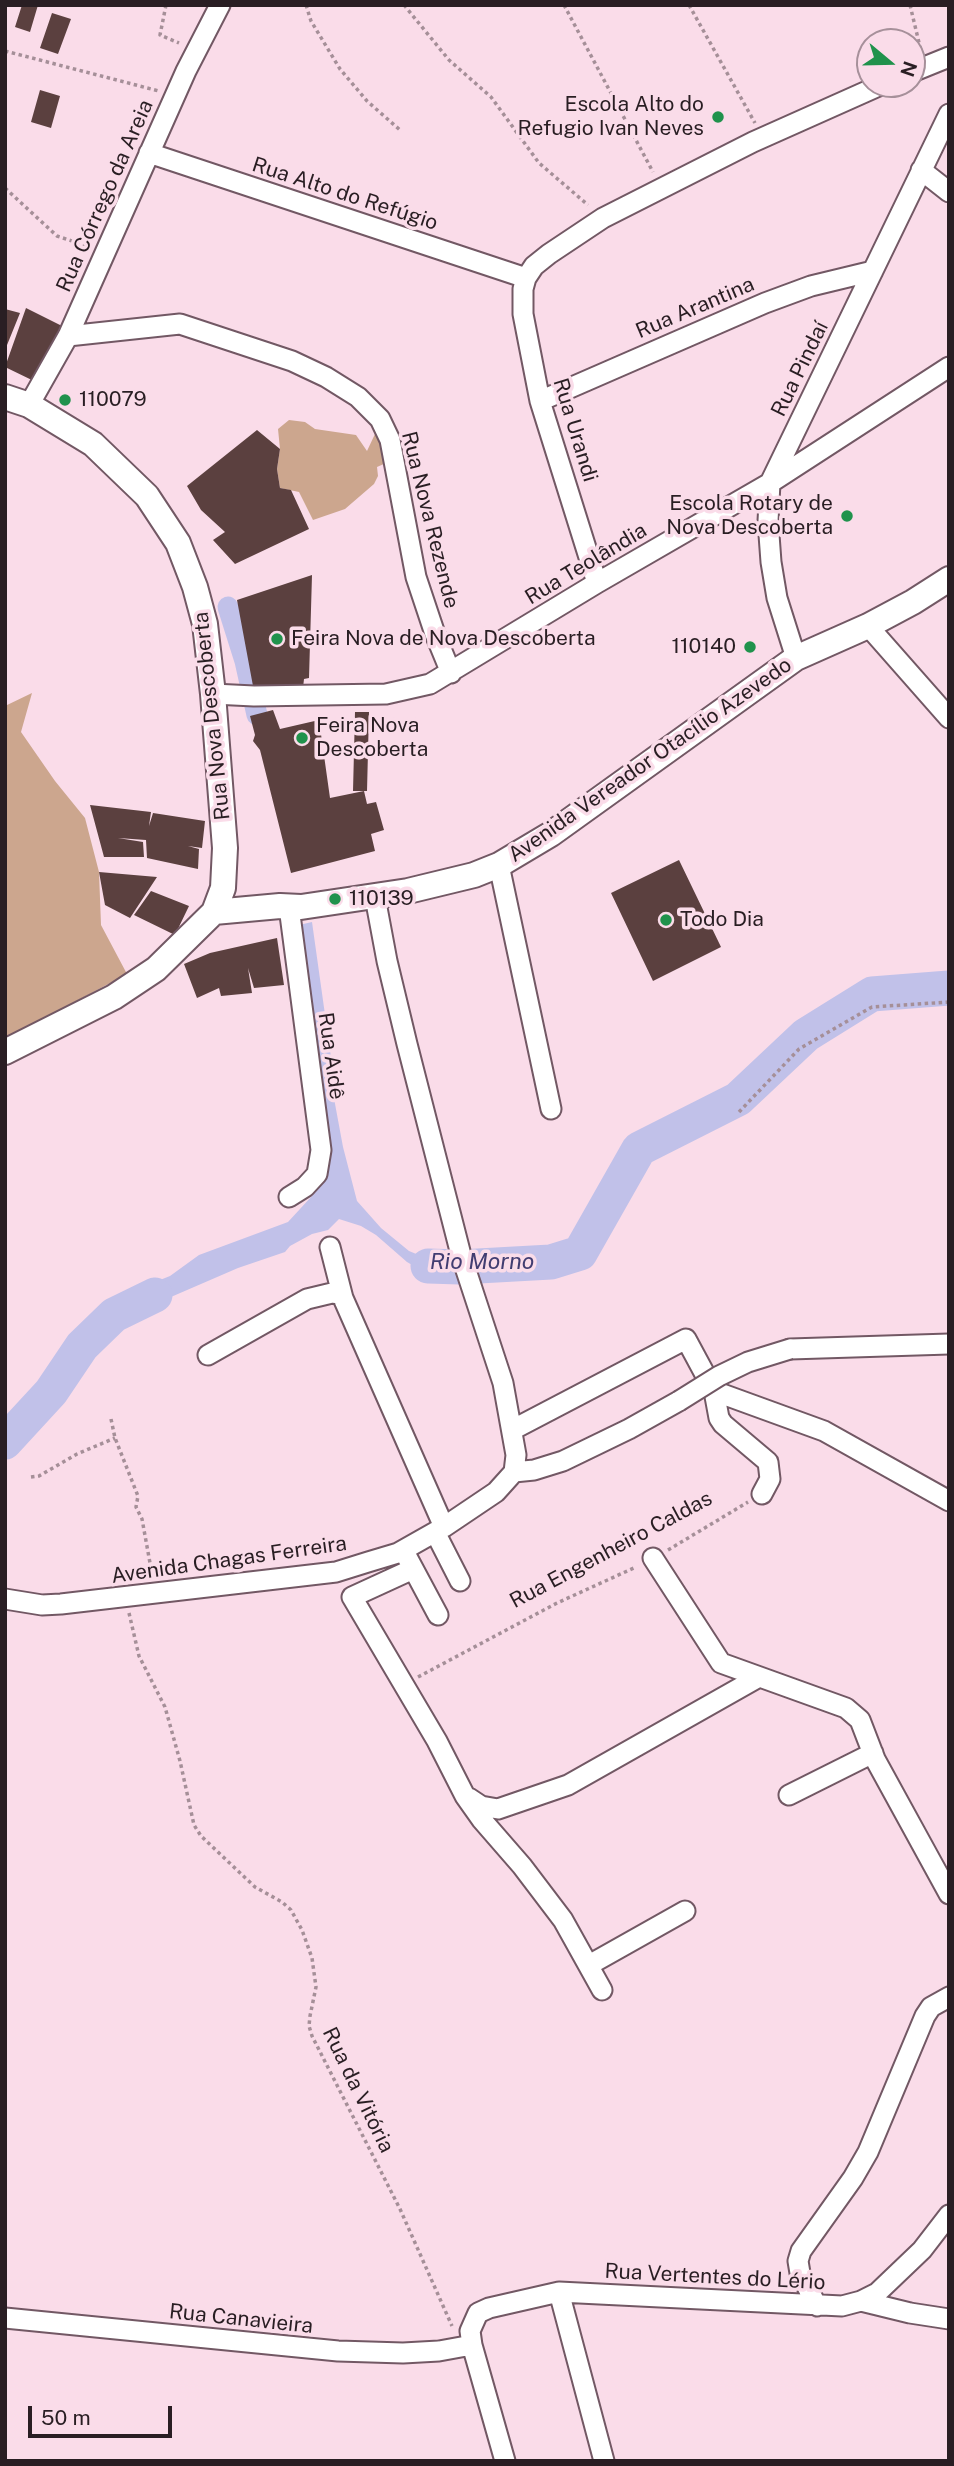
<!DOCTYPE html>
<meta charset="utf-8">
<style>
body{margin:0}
#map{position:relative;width:954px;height:2466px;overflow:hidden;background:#fadce9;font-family:"Public Sans",sans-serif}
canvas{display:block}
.frame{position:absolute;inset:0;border:7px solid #291e23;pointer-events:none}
.north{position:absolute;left:856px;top:28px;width:70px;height:70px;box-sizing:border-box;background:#fadce9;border:2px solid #a6909a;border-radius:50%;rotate:109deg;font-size:19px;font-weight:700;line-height:28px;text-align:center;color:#291e23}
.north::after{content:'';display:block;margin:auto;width:24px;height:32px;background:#20924c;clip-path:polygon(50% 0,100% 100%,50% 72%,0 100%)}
.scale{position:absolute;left:28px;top:2406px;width:144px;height:32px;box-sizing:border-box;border:4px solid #291e23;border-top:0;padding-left:9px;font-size:21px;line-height:24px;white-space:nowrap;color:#291e23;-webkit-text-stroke:5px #fadce9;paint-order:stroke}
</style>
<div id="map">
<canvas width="954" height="2466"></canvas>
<div class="frame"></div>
<div class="north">N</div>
<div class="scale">50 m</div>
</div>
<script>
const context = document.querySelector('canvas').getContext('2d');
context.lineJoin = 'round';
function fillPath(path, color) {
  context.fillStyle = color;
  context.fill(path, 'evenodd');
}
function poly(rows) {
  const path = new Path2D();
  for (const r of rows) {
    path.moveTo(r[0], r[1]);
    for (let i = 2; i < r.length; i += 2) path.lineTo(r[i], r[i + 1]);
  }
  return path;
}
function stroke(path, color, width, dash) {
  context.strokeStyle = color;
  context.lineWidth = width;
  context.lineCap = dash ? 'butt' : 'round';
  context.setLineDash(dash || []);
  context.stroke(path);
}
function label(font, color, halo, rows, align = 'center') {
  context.font = font + ' "Public Sans",sans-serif';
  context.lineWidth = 7;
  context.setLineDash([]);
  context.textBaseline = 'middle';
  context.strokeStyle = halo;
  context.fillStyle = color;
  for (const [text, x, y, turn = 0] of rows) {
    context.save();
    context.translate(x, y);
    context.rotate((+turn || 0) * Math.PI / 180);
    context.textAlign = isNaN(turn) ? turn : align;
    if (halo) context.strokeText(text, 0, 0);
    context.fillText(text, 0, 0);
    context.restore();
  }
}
const forest = poly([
 [289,420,305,422,315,429,356,435,367,451,375,434,386,451,386,463,377,467,378,476,374,484,345,509,313,520,299,492,280,488,277,469,280,449,278,429],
 [32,693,21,732,55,781,85,818,99,872,101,925,127,974,5,1039,5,706]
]);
const water = poly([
 [312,922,335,1086,333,1093,343,1147,357,1201,381,1228,409,1251,426,1258,451,1260,454,1280,433,1277,407,1262,376,1235,361,1226,339,1219,328,1230,312,1234,290,1246,285,1252,238,1268,120,1319,110,1312,150,1284,170,1276,199,1255,288,1222,323,1184,328,1152,299,925]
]);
const canal = poly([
 [228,607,245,661,257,715]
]);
const river = poly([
 [428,1266,460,1267,551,1262,580,1253,639,1149,738,1099,806,1035,872,994,949,988],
 [5,1442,51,1392,82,1346,114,1315,155,1295]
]);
const building = poly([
 [22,5,38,5,30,32,15,27],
 [52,13,71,19,58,54,40,48],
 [40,90,60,96,51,128,31,122],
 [26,308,64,327,38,383,5,367],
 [5,309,20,313,5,350],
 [257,430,280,449,277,469,280,488,291,490,309,529,235,564,213,540,225,532,201,510,187,486],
 [312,575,309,678,304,679,303,688,253,686,237,600],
 [273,710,280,729,319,720,330,798,364,791,367,804,376,802,384,830,371,834,375,851,291,873,260,750,253,741,255,735,250,716],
 [355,712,369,712,367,791,353,791],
 [90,805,151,812,149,826,153,813,205,821,202,848,188,846,199,849,198,869,147,858,146,840,118,838,143,842,144,857,104,857],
 [679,860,721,947,653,981,611,893],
 [99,872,157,877,130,918,105,905],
 [151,891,189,906,175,935,134,915],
 [277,938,284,985,254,988,248,968,252,993,221,996,219,988,197,998,184,964,210,953]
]);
const path = poly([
 [166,5,160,35,179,43],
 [306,5,311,21,340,69,367,101,400,130],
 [404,5,449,60,491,97,539,163,588,205],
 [564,5,653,172],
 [689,5,755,123],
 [910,5,921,51],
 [5,51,159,91],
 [5,188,57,236,87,246],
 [739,1112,799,1049,872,1007,949,1002],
 [111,1419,115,1438,138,1496,136,1507,142,1519,152,1574],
 [31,1477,39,1476,77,1454,115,1438],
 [668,1550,748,1502],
 [129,1613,139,1656,165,1707,180,1761,194,1825,201,1836,255,1887,282,1902,291,1910,302,1930,312,1958,316,1987,310,2016,309,2026,312,2036,400,2209,452,2326],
 [418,1677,557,1603,636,1567]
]);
const minor = poly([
 [912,72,949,57],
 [149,153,526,278],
 [921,170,949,192],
 [68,336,180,324,292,361,326,377,358,397,380,419,390,440,416,577,435,634,451,673],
 [540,401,765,303,811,286,873,271],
 [29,405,68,336,186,71,220,5],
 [597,583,540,401,523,314,523,289,526,278,534,266,549,254,603,218,753,142,883,84],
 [868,626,949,718],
 [796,658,777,598,771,562,768,521,770,483,949,114],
 [213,694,254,696,386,694,430,684,597,583,770,483,949,367],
 [499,865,551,1109],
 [375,897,387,961,407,1044,461,1255,503,1383,516,1455,514,1472],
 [289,907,321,1150,317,1174,305,1187,289,1197],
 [330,1247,343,1298,444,1527],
 [790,1349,949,1344],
 [208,1355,307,1299,332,1293,340,1294,343,1298],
 [714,1391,824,1431,949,1501],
 [512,1430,686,1339,714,1391,719,1418,723,1424,768,1462,770,1479,762,1494],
 [435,1532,460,1581],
 [407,1557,438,1615],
 [653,1558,721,1663,846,1708,860,1720,875,1759,949,1894],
 [413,1569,352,1597,437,1741,465,1796,482,1820,522,1866,563,1920,602,1990],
 [5,1599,42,1605,61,1604,336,1572,368,1562,398,1553,444,1527,496,1492,514,1472,534,1470,563,1461,629,1429,679,1401],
 [789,1795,873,1753],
 [469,1798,481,1806,498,1809,568,1785,759,1677],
 [589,1965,685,1911],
 [559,2292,604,2461],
 [861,2301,910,2313,949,2319],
 [817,2306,800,2273,798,2261,801,2251,853,2178,868,2152,925,2016,931,2007,949,1997],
 [5,2318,338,2351,403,2353,439,2351,472,2345],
 [505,2461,472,2345,470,2331,478,2313,489,2308,559,2292,842,2306,861,2301,877,2293,922,2250,949,2215]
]);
const major = poly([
 [5,397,29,405,93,444,147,496,178,543,195,587,205,624,213,694,225,848,223,888,214,912],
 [5,1052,114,997,156,969,214,912,280,906,301,907,408,891,474,875,499,865,551,834,796,658,868,626,913,602,949,579]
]);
const minorBridge = poly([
 [679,1401,719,1376,748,1362,790,1349]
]);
const markers = [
 [718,117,7,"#20924c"],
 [65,400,7,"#20924c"],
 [847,516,7,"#20924c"],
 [277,639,7,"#20924c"],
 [750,647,7,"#20924c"],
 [302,738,7,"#20924c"],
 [335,899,7,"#20924c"],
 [666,920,7,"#20924c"]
];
const poiNames = [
 ["Escola Alto do",704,105,"right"],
 ["Refugio Ivan Neves",704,129,"right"],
 ["110079",79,400],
 ["Escola Rotary de",833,504,"right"],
 ["Nova Descoberta",833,528,"right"],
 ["Feira Nova de Nova Descoberta",291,639],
 ["110140",736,647,"right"],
 ["Feira Nova",316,726],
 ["Descoberta",316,750],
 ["110139",349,899],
 ["Todo Dia",680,920]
];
const streetNames = [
 ["Rua Alto do Refúgio",345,194,18],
 ["Rua Córrego da Areia",105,196,-66],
 ["Rua Arantina",695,308,-23],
 ["Rua Pindaí",800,369,-64],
 ["Rua Urandi",575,430,73],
 ["Rua Nova Rezende",430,520,76],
 ["Rua Teolândia",586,564,-31],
 ["Rua Nova Descoberta",212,716,-96],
 ["Avenida Vereador Otacílio Azevedo",650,760,-35],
 ["Rua Aidê",331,1056,82],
 ["Rua Engenheiro Caldas",611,1550,-28],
 ["Avenida Chagas Ferreira",229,1560,-8],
 ["Rua da Vitória",358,2090,64],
 ["Rua Vertentes do Lério",715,2277,3],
 ["Rua Canavieira",241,2319,6]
];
const waterNames = [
 ["Rio Morno",482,1262]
];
fillPath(forest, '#cca68e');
fillPath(water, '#c1c1e9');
stroke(canal, '#c1c1e9', 21);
stroke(river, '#c1c1e9', 35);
fillPath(building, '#5b403f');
stroke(minor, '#725864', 23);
stroke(major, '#725864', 28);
stroke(path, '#a58f98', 3.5, [3.5, 3.5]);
stroke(minor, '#fff', 19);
stroke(major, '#fff', 24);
stroke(minorBridge, '#725864', 23, []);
stroke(minorBridge, '#fff', 19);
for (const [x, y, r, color] of markers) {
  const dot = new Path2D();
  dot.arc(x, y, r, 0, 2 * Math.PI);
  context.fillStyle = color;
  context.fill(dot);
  stroke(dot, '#fadce9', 2.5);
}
label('21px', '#291e23', '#fadce9', poiNames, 'left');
label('21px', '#291e23', '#fadce9', streetNames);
label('italic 23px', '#413d71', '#fadce9', waterNames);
</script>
